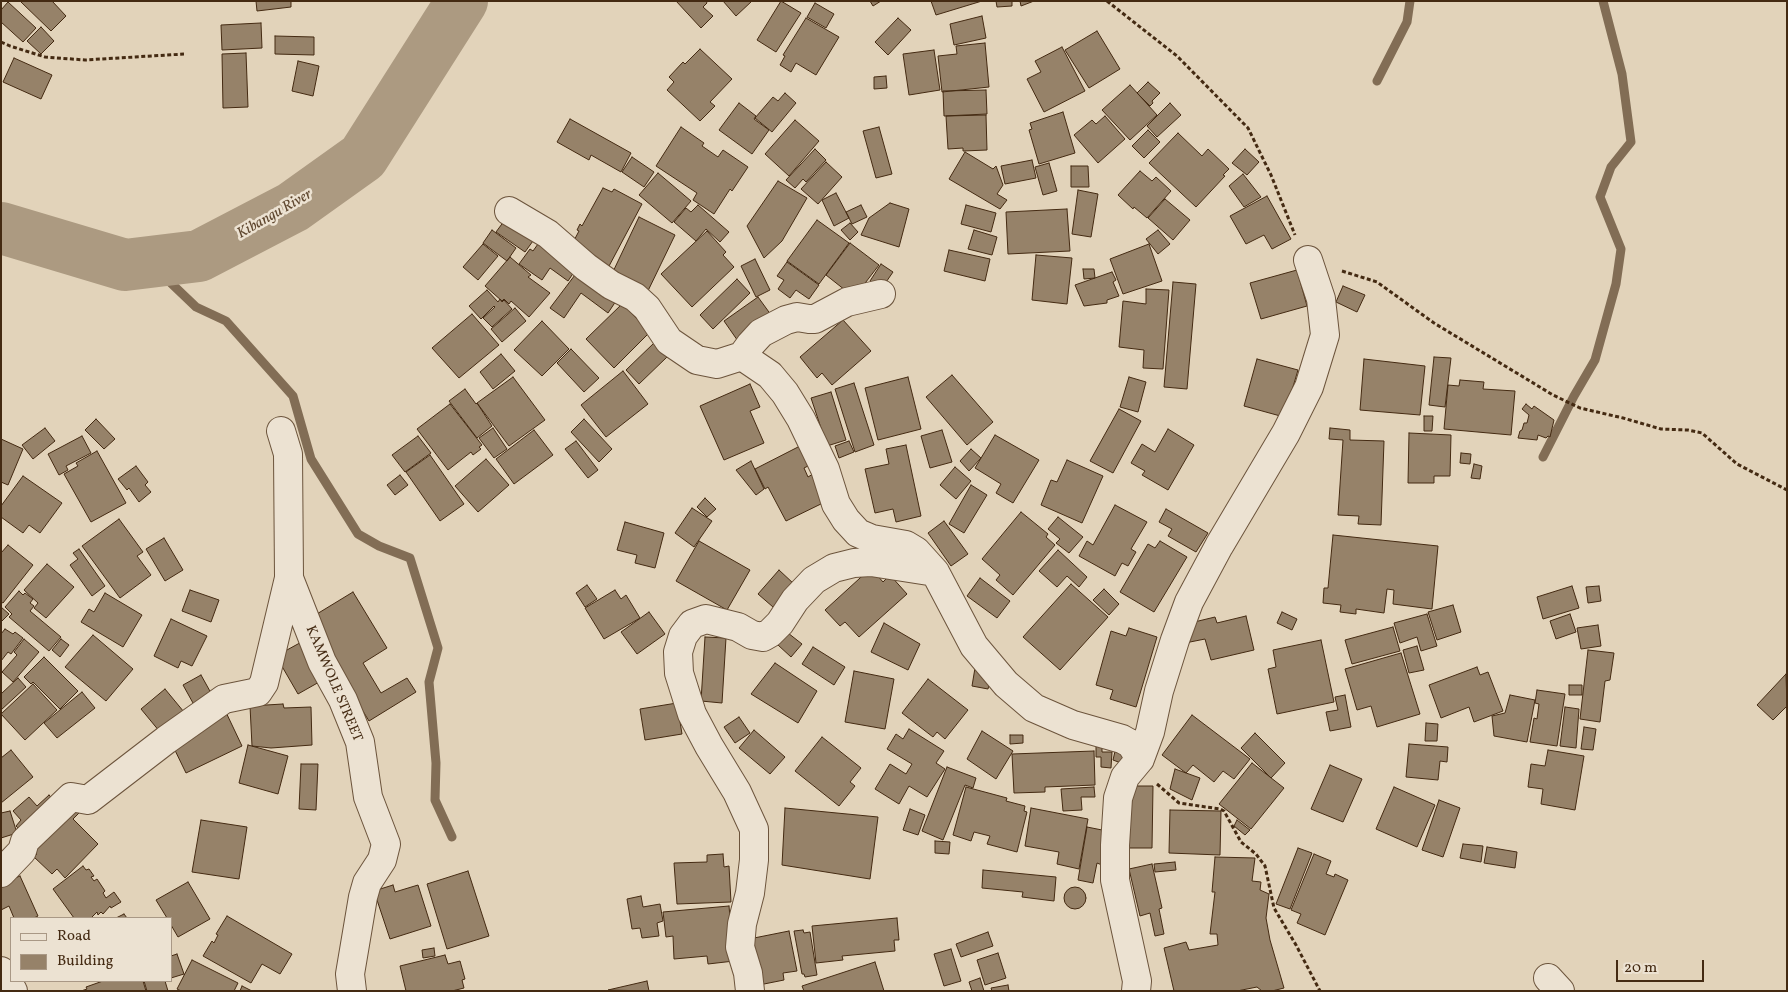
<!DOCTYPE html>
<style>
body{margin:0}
#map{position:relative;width:1788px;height:992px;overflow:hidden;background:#e2d3ba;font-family:Vollkorn,serif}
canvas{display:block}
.frame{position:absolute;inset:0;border:2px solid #442a12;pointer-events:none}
.legend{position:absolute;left:10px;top:917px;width:162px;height:65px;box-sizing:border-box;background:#ece2d2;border:1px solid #a99885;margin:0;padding:6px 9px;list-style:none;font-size:15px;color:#442a12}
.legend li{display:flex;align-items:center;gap:10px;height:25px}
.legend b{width:25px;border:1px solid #a99885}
.scale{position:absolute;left:1616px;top:960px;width:88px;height:22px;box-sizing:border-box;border:2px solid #442a12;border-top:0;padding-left:6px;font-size:15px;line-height:18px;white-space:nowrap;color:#442a12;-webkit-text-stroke:4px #ece2d2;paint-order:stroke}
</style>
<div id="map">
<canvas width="1788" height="992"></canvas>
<div class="frame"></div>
<ul class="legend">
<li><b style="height:6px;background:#ece2d2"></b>Road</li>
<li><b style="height:14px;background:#968269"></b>Building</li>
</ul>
<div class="scale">20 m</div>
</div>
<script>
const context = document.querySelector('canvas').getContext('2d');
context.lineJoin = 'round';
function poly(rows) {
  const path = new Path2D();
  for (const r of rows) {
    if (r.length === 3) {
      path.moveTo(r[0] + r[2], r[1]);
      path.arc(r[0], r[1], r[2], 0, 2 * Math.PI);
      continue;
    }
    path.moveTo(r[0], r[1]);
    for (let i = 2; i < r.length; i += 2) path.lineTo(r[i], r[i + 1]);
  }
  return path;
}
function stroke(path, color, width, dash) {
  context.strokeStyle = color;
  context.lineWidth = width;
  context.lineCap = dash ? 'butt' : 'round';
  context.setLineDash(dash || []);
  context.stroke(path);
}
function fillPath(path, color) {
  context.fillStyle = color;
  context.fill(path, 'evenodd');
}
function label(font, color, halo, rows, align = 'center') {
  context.font = font + ' Vollkorn,serif';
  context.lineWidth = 5;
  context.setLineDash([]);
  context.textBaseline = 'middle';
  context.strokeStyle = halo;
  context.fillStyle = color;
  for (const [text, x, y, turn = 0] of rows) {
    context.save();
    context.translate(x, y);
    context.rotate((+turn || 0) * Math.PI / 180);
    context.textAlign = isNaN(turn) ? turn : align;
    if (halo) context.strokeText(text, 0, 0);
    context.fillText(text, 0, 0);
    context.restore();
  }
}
const stream = poly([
 [1377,81,1407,22,1410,1],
 [150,263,196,307,226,321,293,396,311,459,358,534,379,546,410,558,438,648,429,682,436,763,435,800,452,837],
 [1543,457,1574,396,1595,360,1616,284,1621,249,1600,197,1611,167,1631,142,1622,74,1603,1]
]);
const river = poly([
 [1,228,125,265,199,256,293,207,363,157,462,1]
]);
const building = poly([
 [22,1,52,1,66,16,51,31,21,2,22,1],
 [256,1,291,1,291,7,257,11,256,1],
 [676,1,706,1,707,3,703,7,713,16,701,28,676,1],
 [723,1,752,1,736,16,723,1],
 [781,1,801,13,776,52,757,40,781,1],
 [870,1,881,1,873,6,870,1],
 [931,1,982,1,936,15,931,1],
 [996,1,1012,1,1012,6,997,7,996,1],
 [1020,1,1034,1,1021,6,1020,1],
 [8,2,36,28,23,42,1,22,1,10,8,2],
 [815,3,834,14,826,28,807,17,815,3],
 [982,16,986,38,954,45,950,24,982,16],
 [806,18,839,37,816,75,796,63,791,72,780,65,785,56,783,55,806,18],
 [898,18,911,30,888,55,875,42,898,18],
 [261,23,262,48,222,50,221,25,261,23],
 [41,27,54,41,41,54,27,41,41,27],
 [1097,31,1120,69,1089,88,1065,50,1097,31],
 [275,36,314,37,314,55,275,54,275,36],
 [985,43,989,87,942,92,938,56,957,54,956,46,985,43],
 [1062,47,1085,91,1044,112,1027,79,1041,72,1035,61,1062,47],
 [700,49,732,79,710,102,715,106,700,121,667,90,674,82,669,77,683,62,685,64,700,49],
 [934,50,940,90,909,95,903,54,934,50],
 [246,53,248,107,223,108,222,54,246,53],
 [14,58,52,75,41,99,3,82,14,58],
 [298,61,319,66,313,96,292,91,298,61],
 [886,76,887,88,874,89,874,77,886,76],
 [1148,82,1160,93,1152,101,1153,103,1150,106,1137,93,1148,82],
 [1130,85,1157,115,1130,140,1102,110,1130,85],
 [986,90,987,114,944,116,943,91,986,90],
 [785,93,796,103,772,132,755,118,773,97,778,101,785,93],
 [739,103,756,116,754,119,769,130,752,154,719,130,739,103],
 [1170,103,1181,115,1157,137,1147,126,1170,103],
 [1063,112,1075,153,1039,164,1029,130,1032,129,1030,123,1063,112],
 [986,115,987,150,963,151,963,148,948,149,946,116,986,115],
 [1105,116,1125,139,1098,163,1074,135,1092,120,1096,124,1105,116],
 [570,119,631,153,621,172,591,155,589,160,557,142,570,119],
 [795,120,819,141,789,176,765,154,795,120],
 [681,127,704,143,702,146,718,157,723,150,748,167,732,191,730,189,714,214,693,200,697,193,656,166,681,127],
 [879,127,892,174,876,178,863,131,879,127],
 [1148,130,1160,142,1144,158,1132,146,1148,130],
 [1178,133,1202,156,1208,149,1229,169,1223,175,1225,176,1196,207,1149,163,1178,133],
 [815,149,826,160,806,182,803,179,795,188,786,180,815,149],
 [1245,149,1259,162,1247,175,1232,163,1245,149],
 [965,152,993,169,996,166,1003,185,997,194,1007,200,1000,209,949,179,965,152],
 [632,157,654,172,644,187,622,172,632,157],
 [1032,160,1036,178,1005,184,1001,166,1032,160],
 [826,162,842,177,818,204,801,189,826,162],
 [1049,163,1057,191,1043,195,1035,167,1049,163],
 [1071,166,1088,166,1089,187,1071,187,1071,166],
 [1140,171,1152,181,1156,177,1171,191,1147,218,1134,207,1133,209,1118,195,1140,171],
 [658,173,691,201,672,223,639,195,658,173],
 [1243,174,1261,197,1244,207,1229,186,1243,174],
 [778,181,807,198,782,241,764,258,747,226,778,181],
 [603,188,612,192,614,189,642,204,608,268,570,248,579,231,577,230,580,224,582,226,603,188],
 [1078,190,1098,194,1091,237,1072,234,1078,190],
 [836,193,849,218,834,226,822,200,836,193],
 [1267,196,1291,239,1272,249,1264,235,1246,244,1230,216,1267,196],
 [1165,199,1190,220,1173,240,1148,218,1165,199],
 [890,203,909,209,899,247,861,235,869,218,890,203],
 [698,205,729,232,720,242,706,229,696,241,674,222,686,208,691,212,698,205],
 [861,205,867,217,852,224,846,212,861,205],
 [966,205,996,213,991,232,961,224,966,205],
 [1067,209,1070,251,1008,254,1006,212,1067,209],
 [510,213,538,234,525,252,496,232,510,213],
 [639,217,675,235,645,297,610,278,639,217],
 [817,220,849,243,819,284,787,261,817,220],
 [850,223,858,232,850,240,841,230,850,223],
 [492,230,516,248,507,261,483,243,492,230],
 [974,230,997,237,992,255,968,249,974,230],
 [1158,230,1170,244,1158,254,1146,239,1158,230],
 [707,231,726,252,723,255,734,267,692,307,661,274,707,231],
 [543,237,580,263,568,281,550,268,542,280,519,264,530,249,533,251,543,237],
 [850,243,879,265,859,291,850,294,826,275,850,243],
 [483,244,498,256,478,280,463,267,483,244],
 [1149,244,1162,281,1123,294,1110,259,1149,244],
 [949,250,990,259,985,281,944,271,949,250],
 [1036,255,1072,258,1067,304,1032,300,1036,255],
 [510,257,531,275,528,277,550,293,529,317,511,301,509,304,504,299,502,301,485,286,510,257],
 [755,259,770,290,756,297,741,266,755,259],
 [787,262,819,285,809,299,796,290,790,298,778,289,784,280,777,276,787,262],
 [881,264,893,272,882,288,870,281,881,264],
 [581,267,620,295,608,313,581,293,564,318,550,308,581,267],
 [1083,269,1094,269,1095,278,1084,279,1083,269],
 [1297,270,1307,306,1261,319,1250,283,1297,270],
 [1112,272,1116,280,1113,282,1119,296,1107,300,1107,303,1084,306,1075,285,1112,272],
 [737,279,750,293,713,329,700,315,737,279],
 [1173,282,1196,284,1187,389,1164,387,1173,282],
 [1343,286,1365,295,1357,312,1336,302,1343,286],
 [1146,289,1169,290,1163,369,1143,368,1144,350,1119,347,1123,301,1146,304,1146,289],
 [487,290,498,302,500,299,502,302,504,300,512,309,492,327,483,318,495,307,494,306,481,319,469,306,487,290],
 [758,297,774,319,740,344,724,321,758,297],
 [622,304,650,332,614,368,586,339,622,304],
 [515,308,526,321,502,342,491,329,515,308],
 [472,314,499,345,459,378,432,348,472,314],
 [843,320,871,351,832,385,822,373,817,378,800,357,843,320],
 [542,321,569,349,542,376,514,350,542,321],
 [654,343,667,357,639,384,626,370,654,343],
 [571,349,599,378,584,392,557,363,571,349],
 [501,354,515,371,493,389,480,372,501,354],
 [1434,357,1451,358,1445,407,1429,405,1434,357],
 [1257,359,1298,370,1284,417,1244,406,1257,359],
 [1364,359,1425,366,1420,415,1360,410,1364,359],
 [623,371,648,404,606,437,581,405,623,371],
 [952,375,993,422,967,445,926,397,952,375],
 [513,377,545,420,509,446,477,403,513,377],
 [908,377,921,429,878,440,865,388,908,377],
 [1129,377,1146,382,1138,412,1120,407,1129,377],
 [1460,380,1484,382,1483,389,1515,391,1511,435,1444,429,1448,385,1459,386,1460,380],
 [854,383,874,445,855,452,835,389,854,383],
 [750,384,760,407,750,411,764,443,724,460,700,406,750,384],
 [465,389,476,404,477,403,492,426,477,438,449,401,465,389],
 [831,392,846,440,827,446,811,398,831,392],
 [450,404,482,445,479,447,481,449,473,455,471,452,448,470,417,429,450,404],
 [1526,404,1532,409,1534,406,1554,420,1550,437,1548,436,1546,438,1538,435,1537,440,1518,438,1520,431,1522,430,1524,423,1527,423,1529,415,1522,409,1526,404],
 [1119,409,1141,421,1113,473,1090,461,1119,409],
 [1424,416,1433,416,1432,431,1424,431,1424,416],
 [96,419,115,439,104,449,85,430,96,419],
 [584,419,612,449,599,462,571,432,584,419],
 [45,428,55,441,33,459,22,445,45,428],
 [493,428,507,449,494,458,479,438,493,428],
 [1330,428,1350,430,1350,440,1384,441,1381,525,1358,524,1359,516,1338,515,1343,440,1329,439,1330,428],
 [1168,429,1194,445,1168,490,1142,475,1145,471,1131,463,1142,444,1155,452,1168,429],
 [534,430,553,455,514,484,496,459,534,430],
 [942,430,952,462,930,468,921,436,942,430],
 [1409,433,1451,435,1450,476,1434,476,1434,483,1408,483,1409,433],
 [995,435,1039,460,1013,503,996,493,1001,484,975,468,995,435],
 [82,436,91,453,66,466,68,470,59,475,48,454,82,436],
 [418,436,431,453,405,472,392,455,418,436],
 [1,439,23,449,8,485,1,482,1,439],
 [576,441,598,470,588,478,565,449,576,441],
 [849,441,854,452,839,458,835,446,849,441],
 [906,445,921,516,896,522,893,509,875,513,865,469,889,464,886,449,906,445],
 [800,446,810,465,804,468,808,477,813,474,827,501,786,521,768,487,765,489,755,469,800,446],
 [971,449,981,458,969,471,960,461,971,449],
 [97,451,126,503,91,522,64,474,78,466,76,463,97,451],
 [1461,453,1471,454,1470,464,1460,463,1461,453],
 [430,455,464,504,440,521,406,472,430,455],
 [486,459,509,485,478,512,455,486,486,459],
 [1067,460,1103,476,1082,523,1041,505,1051,480,1057,482,1067,460],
 [751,461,764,489,756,495,736,470,751,461],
 [1474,464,1482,466,1480,479,1471,478,1474,464],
 [136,466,148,482,145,485,151,492,139,502,129,488,127,490,118,479,136,466],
 [955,467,971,481,956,499,940,485,955,467],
 [400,475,408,485,395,495,387,485,400,475],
 [23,476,62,503,40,533,29,525,23,533,1,517,1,506,23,476],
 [971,485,987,495,964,533,949,524,971,485],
 [705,498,716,509,707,517,697,507,705,498],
 [1115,505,1147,522,1131,549,1136,552,1128,566,1122,563,1115,576,1079,556,1087,541,1093,545,1115,505],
 [692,508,712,521,694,547,675,533,692,508],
 [1166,509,1208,533,1196,552,1168,536,1172,529,1159,522,1166,509],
 [1021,512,1048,534,1046,537,1055,545,1013,595,996,580,1000,575,982,559,1021,512],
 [1058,517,1083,537,1069,553,1056,543,1060,539,1048,529,1058,517],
 [119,519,143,552,137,556,151,575,120,598,82,546,119,519],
 [944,521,968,554,951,566,928,533,944,521],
 [625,522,664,533,655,568,635,563,637,555,617,550,625,522],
 [1333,535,1438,546,1432,609,1393,604,1394,590,1387,589,1384,613,1356,609,1356,614,1340,612,1341,605,1323,603,1324,588,1328,588,1333,535],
 [164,538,183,570,165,581,146,549,164,538],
 [699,541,750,570,727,610,676,581,699,541],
 [1160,541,1187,557,1154,612,1120,592,1148,544,1155,548,1160,541],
 [8,545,33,565,3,603,1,602,1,553,8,545],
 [79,549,105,586,92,596,70,565,78,559,73,553,79,549],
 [1058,550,1087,577,1079,587,1067,576,1057,587,1039,571,1058,550],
 [47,564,74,587,46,618,34,608,38,603,24,590,47,564],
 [871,568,883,582,890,575,907,594,859,637,845,622,840,626,825,610,871,568],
 [779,570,794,584,773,607,758,594,779,570],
 [980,578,1010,601,997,618,967,596,980,578],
 [1071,584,1108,617,1060,670,1023,637,1071,584],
 [587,585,597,599,585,607,576,593,587,585],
 [1572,586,1579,608,1543,619,1537,597,1572,586],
 [1599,586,1601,601,1588,603,1586,587,1599,586],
 [1104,589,1119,604,1109,615,1093,600,1104,589],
 [190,590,219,600,211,622,182,611,190,590],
 [615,590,621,599,626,595,640,618,604,639,585,608,615,590],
 [19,591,23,595,25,593,33,599,30,603,34,606,30,611,61,637,49,651,9,617,12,614,5,607,19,591],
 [353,592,387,648,363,663,381,693,407,678,416,692,369,721,307,620,353,592],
 [105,593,142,615,123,647,81,622,89,609,94,612,105,593],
 [1453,605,1461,632,1437,640,1428,612,1453,605],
 [1,607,9,614,1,622,1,607],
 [649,612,665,634,637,654,621,632,649,612],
 [1282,612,1297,619,1292,630,1277,623,1282,612],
 [1427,614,1437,646,1421,651,1417,637,1400,643,1394,623,1427,614],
 [1570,614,1576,632,1556,639,1550,621,1570,614],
 [1246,616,1254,650,1211,660,1205,639,1190,642,1186,624,1215,617,1217,623,1246,616],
 [171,619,207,636,192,666,181,661,178,668,154,656,171,619],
 [884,623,920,644,908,670,871,652,884,623],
 [1598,625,1601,646,1581,649,1577,628,1598,625],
 [1393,627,1400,651,1352,664,1345,640,1393,627],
 [1129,628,1157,637,1136,707,1110,699,1113,690,1096,685,1111,631,1126,636,1129,628],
 [5,629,13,634,15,632,23,638,11,654,8,652,1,661,1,634,5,629],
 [788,633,802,644,791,657,778,645,788,633],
 [93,635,133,669,106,701,65,667,93,635],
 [705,637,726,638,722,703,701,701,705,637],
 [24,639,39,652,13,682,2,672,17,655,14,652,24,639],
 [61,639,69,645,60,657,52,650,61,639],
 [307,639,328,677,298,694,276,656,307,639],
 [1321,640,1334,702,1277,714,1268,669,1276,667,1273,650,1321,640],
 [1417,646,1424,670,1409,673,1403,650,1417,646],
 [813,647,845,667,834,685,802,664,813,647],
 [1588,650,1614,653,1610,680,1605,681,1600,722,1580,719,1588,650],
 [1401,653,1420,714,1377,727,1371,706,1357,710,1345,669,1401,653],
 [44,657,78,691,60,709,33,682,31,684,24,677,44,657],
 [775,663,817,691,798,723,751,694,775,663],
 [1477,667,1480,675,1488,672,1503,711,1474,722,1469,707,1441,718,1429,685,1477,667],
 [975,668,992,672,988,689,972,686,975,668],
 [854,671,894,679,885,729,845,722,854,671],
 [1786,674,1787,706,1773,720,1757,705,1786,674],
 [201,675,216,702,198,712,183,685,201,675],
 [18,678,26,687,1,710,1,694,18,678],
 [928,679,968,710,945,739,937,732,933,737,902,713,928,679],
 [33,684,57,710,25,740,1,714,33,684],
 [1569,685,1582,685,1582,695,1569,695,1569,685],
 [165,689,184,712,160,732,141,709,165,689],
 [1537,690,1565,694,1557,746,1530,742,1534,718,1537,719,1539,704,1535,703,1537,690],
 [82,692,95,708,57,738,44,723,82,692],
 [1345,695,1351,727,1330,731,1326,712,1338,710,1335,697,1345,695],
 [1510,695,1535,700,1527,742,1494,736,1492,716,1505,713,1510,695],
 [677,703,682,734,645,740,640,709,677,703],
 [283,704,284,708,311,707,312,745,271,748,252,746,250,706,283,704],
 [223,706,242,746,186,773,170,740,223,706],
 [1565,707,1579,709,1576,748,1560,746,1565,707],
 [1192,715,1250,759,1234,779,1223,771,1214,782,1193,765,1186,773,1162,755,1192,715],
 [739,717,750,733,735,743,724,727,739,717],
 [1426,723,1438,724,1437,741,1425,741,1426,723],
 [1584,727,1596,729,1593,750,1581,749,1584,727],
 [909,729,944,751,936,763,945,769,927,797,909,786,899,804,875,789,890,764,906,774,912,764,887,749,896,734,903,739,909,729],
 [754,730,785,757,770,774,739,748,754,730],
 [982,731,1013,751,996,779,967,759,982,731],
 [1255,733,1285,763,1271,778,1241,748,1255,733],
 [1010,735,1023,735,1023,743,1010,744,1010,735],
 [822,737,861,768,850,782,855,786,839,806,795,771,822,737],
 [1409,744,1448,747,1447,762,1440,761,1438,780,1406,777,1409,744],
 [248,745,288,756,278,794,239,783,248,745],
 [1096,746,1102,747,1102,752,1112,752,1111,768,1101,767,1101,757,1096,757,1096,746],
 [1116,747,1133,752,1129,766,1113,760,1116,747],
 [11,750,33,777,1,803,1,758,11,750],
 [1548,750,1584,756,1575,810,1541,804,1543,789,1528,787,1531,764,1545,766,1548,750],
 [1094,751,1095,785,1045,787,1045,792,1014,793,1012,754,1094,751],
 [1252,763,1284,788,1251,829,1219,804,1252,763],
 [301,764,318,764,316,810,299,809,301,764],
 [1330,765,1362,779,1343,822,1311,809,1330,765],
 [947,767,976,778,973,788,965,785,943,840,922,831,947,767],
 [1175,769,1200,778,1192,800,1170,789,1175,769],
 [1125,786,1153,786,1152,848,1125,848,1125,786],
 [966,787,1007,798,1006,801,1025,806,1024,811,1027,812,1017,852,987,844,990,836,974,832,971,841,953,835,966,787],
 [1094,787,1095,797,1081,797,1082,810,1063,811,1061,789,1094,787],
 [1394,787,1435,805,1417,847,1376,829,1394,787],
 [49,795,60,807,27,837,16,826,21,820,13,811,29,797,37,806,49,795],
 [68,800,80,812,73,819,98,844,65,878,57,869,52,874,34,857,37,854,25,842,68,800],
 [1439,800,1460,808,1443,857,1422,850,1439,800],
 [785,808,878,817,870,879,782,865,785,808],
 [1031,808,1088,819,1079,869,1057,864,1059,852,1025,846,1031,808],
 [910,809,925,815,918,835,903,830,910,809],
 [1170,810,1221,811,1220,855,1169,853,1170,810],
 [10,811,17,833,1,838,1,813,10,811],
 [201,820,247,827,239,879,192,872,201,820],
 [1237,820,1250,830,1245,835,1234,826,1237,820],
 [1087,827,1102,830,1102,865,1097,863,1093,883,1078,880,1087,827],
 [935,841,950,842,949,854,935,853,935,841],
 [1463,844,1483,846,1481,862,1460,858,1463,844],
 [1487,847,1517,852,1515,868,1484,863,1487,847],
 [1298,848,1312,853,1290,909,1276,904,1298,848],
 [723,854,724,867,729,866,731,902,677,904,674,863,707,862,707,855,723,854],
 [1314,854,1331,861,1326,874,1334,877,1335,874,1348,880,1325,935,1297,923,1301,914,1291,910,1314,854],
 [1215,857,1255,858,1252,881,1261,882,1260,890,1269,894,1266,918,1270,940,1284,988,1272,991,1262,991,1257,987,1237,991,1174,991,1164,948,1186,942,1189,950,1218,945,1217,934,1210,934,1215,892,1212,892,1215,857],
 [1175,862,1176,870,1155,872,1154,864,1175,862],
 [1152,864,1162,908,1159,909,1164,934,1155,936,1150,913,1140,916,1129,869,1152,864],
 [83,866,86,870,89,869,94,876,91,877,94,881,97,879,105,891,103,893,106,898,114,892,121,902,111,908,110,906,103,914,101,912,98,915,97,912,91,918,74,918,53,889,83,866],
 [983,870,1056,877,1054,901,1022,897,1023,892,982,888,983,870],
 [468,871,489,936,447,949,427,884,468,871],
 [20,876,38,916,34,918,14,918,9,906,1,910,1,884,20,876],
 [188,882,210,919,178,937,171,925,171,918,167,918,156,900,188,882],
 [393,885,395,892,418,885,431,926,390,939,374,891,393,885],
 [1075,898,11],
 [641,896,643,907,660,904,663,921,657,923,659,936,642,938,640,928,632,929,627,899,641,896],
 [729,906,734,961,708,964,707,956,674,959,673,936,666,937,663,912,729,906],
 [124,914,127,918,116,918,124,914],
 [227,916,292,954,280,974,262,964,251,983,203,956,212,941,214,943,218,935,216,934,227,916],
 [897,918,899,940,894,940,895,951,842,956,843,960,816,963,812,926,897,918],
 [803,930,804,933,810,932,817,975,805,977,804,974,802,974,794,931,803,930],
 [789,931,797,971,783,973,784,980,759,985,749,939,789,931],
 [988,932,993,946,961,957,956,944,988,932],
 [434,948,435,956,423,958,422,950,434,948],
 [951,949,961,981,944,986,934,954,951,949],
 [998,953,1006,978,985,985,977,960,998,953],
 [177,954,184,974,171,978,171,956,177,954],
 [445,955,448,964,460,961,465,979,462,980,464,988,452,991,406,991,400,966,445,955],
 [192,960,238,983,234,991,181,991,177,989,192,960],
 [875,962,884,991,804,991,802,986,875,962],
 [980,978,984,991,972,991,969,982,980,978],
 [103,981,143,981,146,991,81,991,87,989,86,987,103,981],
 [144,981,165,981,168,991,147,991,144,981],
 [647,981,649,991,608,990,647,981],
 [1008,985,1009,991,992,991,991,988,1008,985],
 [242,986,252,991,240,991,242,986]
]);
const path = poly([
 [1107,1,1177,56,1248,128,1271,175,1295,235],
 [1,42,10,46,45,57,85,60,184,54],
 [1342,271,1377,282,1434,323,1553,395,1580,408,1623,418,1661,429,1688,430,1702,433,1737,464,1787,490],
 [1157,784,1179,803,1220,809,1224,811,1241,842,1256,854,1265,866,1274,908,1296,945,1320,991]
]);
const minor = poly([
 [509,211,548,234,586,267,611,285,635,297,647,308,669,341,697,360,717,364,742,356,750,345,761,333,786,320,797,317,809,319,815,319,847,302,881,294],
 [742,356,770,375,785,393,801,419,825,469,836,504,846,520,858,533,872,539,906,545,916,551,935,572],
 [281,431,288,454,289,578,322,662,343,700,360,742,368,797,386,844,382,860,367,883,363,897,350,974,352,991],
 [1,873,22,851,25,841,71,797,88,800,166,740,224,699,258,692,264,683,289,578],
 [1,971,13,991],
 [1548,978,1560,991],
 [750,991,748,973,740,947,742,924,750,893,754,860,754,829,737,792,709,746,692,714,679,673,678,652,683,636,692,624,706,619,738,627,752,635,763,637,770,633,780,623,795,600,814,580,834,568,854,563,871,562,935,572,974,646,1006,684,1034,708,1073,725,1122,739,1131,744,1140,759],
 [1136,991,1137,981,1115,880,1115,845,1118,798,1125,777,1140,759,1150,732,1159,691,1175,640,1189,602,1219,546,1286,433,1309,387,1325,335,1321,299,1308,260]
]);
const streetNames = [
 ["KAMWOLE STREET",333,684,67]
];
const waterNames = [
 ["Kibangu River",275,215,-30]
];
stroke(stream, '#826d55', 9);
stroke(river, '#ac9a81', 52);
fillPath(building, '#968269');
stroke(building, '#442a12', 1);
stroke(minor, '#6c543c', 30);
stroke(path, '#442a12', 3, [4, 2.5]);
stroke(minor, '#ece2d2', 28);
label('14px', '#442a12', '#ece2d2', streetNames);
label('italic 15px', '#5e462e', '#ece2d2', waterNames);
</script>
